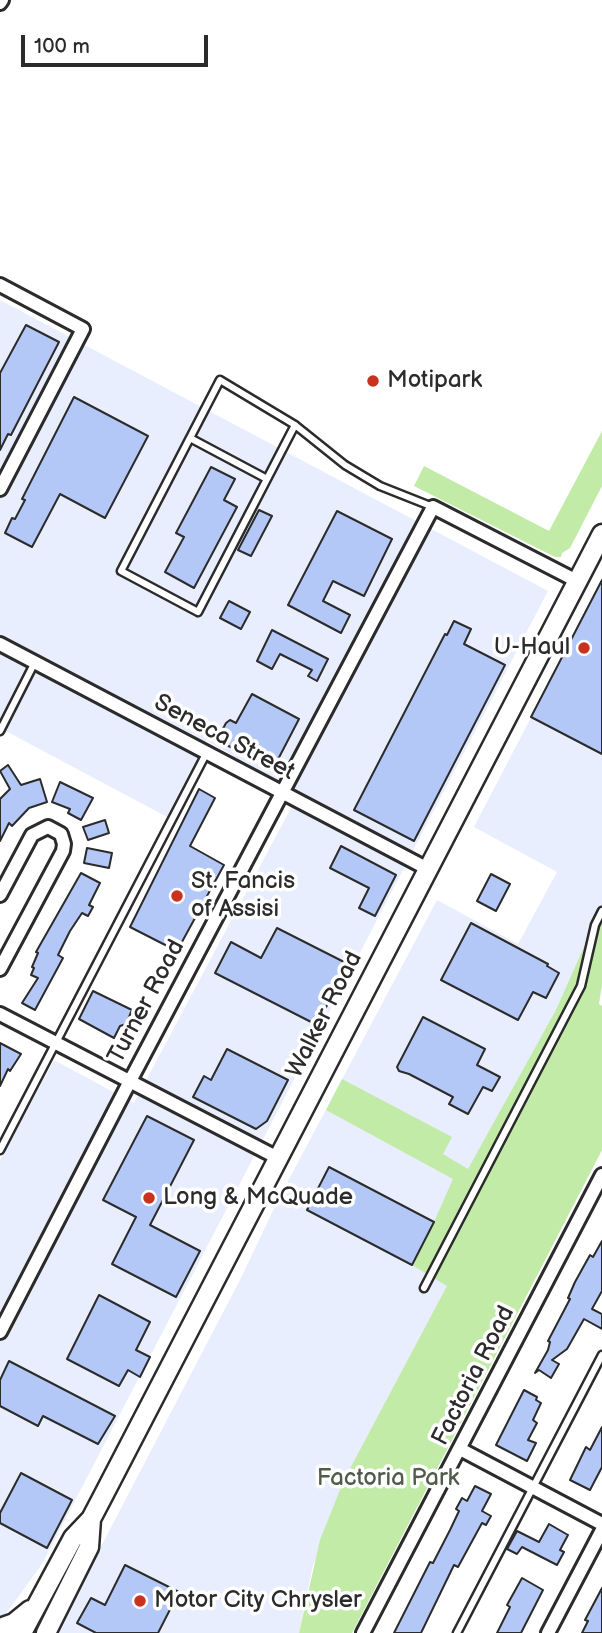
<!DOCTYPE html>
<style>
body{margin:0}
#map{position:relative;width:602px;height:1633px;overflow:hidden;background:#fff;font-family:"Balsamiq Sans",sans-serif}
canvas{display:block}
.scale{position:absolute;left:21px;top:35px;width:187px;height:32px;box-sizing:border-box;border:4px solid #2b2b2b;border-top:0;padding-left:9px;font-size:21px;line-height:24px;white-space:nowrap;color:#2b2b2b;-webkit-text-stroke:5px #fff;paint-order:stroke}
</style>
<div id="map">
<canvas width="602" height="1633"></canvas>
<div class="scale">100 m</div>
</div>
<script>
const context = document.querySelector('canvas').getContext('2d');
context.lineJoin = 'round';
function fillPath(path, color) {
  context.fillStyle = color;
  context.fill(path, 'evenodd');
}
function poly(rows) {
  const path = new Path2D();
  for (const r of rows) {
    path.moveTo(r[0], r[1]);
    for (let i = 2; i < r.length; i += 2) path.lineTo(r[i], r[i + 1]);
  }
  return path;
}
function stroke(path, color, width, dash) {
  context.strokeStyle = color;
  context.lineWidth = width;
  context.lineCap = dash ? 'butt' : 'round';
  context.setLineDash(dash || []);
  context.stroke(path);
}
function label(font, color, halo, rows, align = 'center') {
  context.font = font + ' "Balsamiq Sans",sans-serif';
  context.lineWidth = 7;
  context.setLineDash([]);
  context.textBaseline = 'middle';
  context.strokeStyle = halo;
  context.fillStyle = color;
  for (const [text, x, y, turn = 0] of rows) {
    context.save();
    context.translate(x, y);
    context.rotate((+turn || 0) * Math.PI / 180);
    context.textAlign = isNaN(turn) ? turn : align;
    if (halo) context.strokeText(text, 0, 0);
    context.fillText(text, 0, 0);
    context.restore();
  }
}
const built = poly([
 [0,300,548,591,42,1564,0,1622,0,1160,54,1060,134,1103,299,793,207,741,169,818,0,728],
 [602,581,602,985,598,1004,313,1565,299,1633,56,1633,242,1276,277,1202,437,900,518,944,557,872,474,827]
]);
const green = poly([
 [602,431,602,486,570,548,562,553,561,557,555,557,414,486,424,466,549,531],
 [602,917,602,985,599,1004,602,1006,602,1150,352,1633,299,1633,320,1540,344,1480,447,1286,412,1265,434,1222,453,1179,326,1110,342,1079,452,1137,443,1154,468,1169,556,1010,584,947]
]);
const building = poly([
 [26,325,59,342,11,435,8,434,0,450,0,373,26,325],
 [74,397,148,436,105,518,60,494,32,547,5,533,12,518,15,519,25,500,22,499,74,397],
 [211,467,235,479,224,500,237,507,194,588,165,572,184,537,176,533,211,467],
 [259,510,272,516,251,556,238,550,259,510],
 [337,511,392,539,364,596,333,581,323,601,350,615,341,633,288,605,337,511],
 [602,580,602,754,531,717,602,580],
 [229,601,250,612,241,629,220,618,229,601],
 [454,621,471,629,464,644,505,665,414,841,354,810,445,634,447,635,454,621],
 [272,630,328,659,317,681,308,676,312,670,280,654,272,669,257,661,272,630],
 [252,694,299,719,273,769,217,740,226,723,230,720,236,723,252,694],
 [8,765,21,785,40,779,47,802,29,808,12,826,9,823,0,841,0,799,10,789,0,771,8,765],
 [60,782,93,798,81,820,68,813,70,809,52,802,60,782],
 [199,789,215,798,190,846,224,865,177,951,130,927,199,789],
 [105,820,109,833,88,840,83,827,105,820],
 [341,846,396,875,375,916,359,908,369,888,330,868,341,846],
 [87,848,112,853,109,868,84,863,87,848],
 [81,873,100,883,89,905,93,907,88,916,82,913,70,931,58,955,63,958,35,1010,22,1003,38,978,31,975,34,968,32,967,38,953,36,952,81,873],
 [491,874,510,884,496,911,477,901,491,874],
 [471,923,548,964,547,966,559,973,546,998,533,992,518,1020,441,980,471,923],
 [277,928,348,964,317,1025,215,973,231,942,261,958,277,928],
 [93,991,132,1010,126,1024,120,1026,114,1038,79,1019,93,991],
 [423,1017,485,1049,477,1065,500,1077,492,1091,483,1087,468,1114,449,1104,453,1097,409,1074,399,1071,397,1067,423,1017],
 [0,1043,21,1054,10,1071,8,1069,0,1086,0,1043],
 [227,1049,288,1080,267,1121,256,1129,193,1097,204,1076,211,1080,227,1049],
 [147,1116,194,1140,150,1225,200,1251,176,1297,112,1264,136,1217,103,1200,147,1116],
 [329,1167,434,1222,412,1265,307,1210,329,1167],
 [602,1241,602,1291,592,1309,602,1314,602,1329,584,1319,567,1349,552,1360,559,1364,551,1378,539,1370,535,1373,548,1350,550,1342,548,1341,570,1299,568,1298,575,1282,590,1255,593,1257,602,1241],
 [99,1295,150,1322,136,1350,150,1357,140,1377,128,1370,119,1386,67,1359,99,1295],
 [9,1361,115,1416,98,1444,43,1416,38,1426,0,1406,0,1380,9,1361],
 [524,1390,537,1397,536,1400,541,1403,533,1420,537,1423,528,1440,536,1443,527,1461,496,1445,524,1390],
 [602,1427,602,1467,590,1490,570,1480,586,1447,590,1450,602,1427],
 [21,1473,72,1500,47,1548,0,1523,0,1513,21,1473],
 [475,1486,491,1494,482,1511,491,1516,486,1525,482,1523,458,1567,454,1565,421,1633,394,1633,430,1562,433,1563,450,1530,459,1511,456,1509,462,1498,467,1501,475,1486],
 [549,1524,568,1535,560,1550,564,1552,557,1565,522,1547,517,1554,507,1549,517,1531,539,1542,549,1524],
 [125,1565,179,1592,158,1633,96,1633,77,1623,91,1598,105,1605,125,1565],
 [522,1578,543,1590,521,1633,497,1633,510,1607,507,1605,522,1578],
 [602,1588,602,1633,582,1633,588,1621,585,1620,602,1588]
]);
const lane = poly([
 [190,438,267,479,295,425],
 [267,479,198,612,121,571,220,380,295,425,345,465,380,486,433,507],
 [0,731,35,662],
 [0,1150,207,752],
 [424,1288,581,986,595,925,602,911],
 [457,1633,602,1355]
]);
const street = poly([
 [0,3,2,0],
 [0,285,83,329,0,489],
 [0,644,428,869],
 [0,895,32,835,48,827,61,834,64,844,63,851,0,969],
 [0,1014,278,1158],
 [0,1332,130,1081,433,507,577,581],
 [460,1449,602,1524],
 [363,1633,602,1175],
 [548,1633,602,1530]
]);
const secondary = poly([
 [0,1628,14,1623,30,1610],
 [22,1633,73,1538,91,1519,101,1500,602,534],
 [46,1633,89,1547,91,1519]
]);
const markers = [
 [373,381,7,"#c8321e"],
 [584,648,7,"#c8321e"],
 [177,896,7,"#c8321e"],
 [149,1198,7,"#c8321e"],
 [140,1601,7,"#c8321e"]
];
const poiNames = [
 ["Motipark",387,381],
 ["U-Haul",570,648,"right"],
 ["St. Fancis",191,882],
 ["of Assisi",191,910],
 ["Long & McQuade",163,1198],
 ["Motor City Chrysler",154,1601]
];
const streetNames = [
 ["Seneca Street",224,738,28],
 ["Turner Road",147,1002,-62],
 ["Walker Road",325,1015,-63],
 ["Factoria Road",474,1376,-63]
];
const parkNames = [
 ["Factoria Park",388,1479]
];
fillPath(built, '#e8eefd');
fillPath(green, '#c2eba7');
fillPath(building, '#b4c8f8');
stroke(building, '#2b2b2b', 2);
stroke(lane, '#2b2b2b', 11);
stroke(street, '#2b2b2b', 18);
stroke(secondary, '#2b2b2b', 23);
stroke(lane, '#fff', 6);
stroke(street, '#fff', 12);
stroke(secondary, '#fff', 18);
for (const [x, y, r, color] of markers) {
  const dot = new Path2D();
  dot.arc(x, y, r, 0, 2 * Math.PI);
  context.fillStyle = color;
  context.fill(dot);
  stroke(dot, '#fff', 2.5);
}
label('24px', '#2b2b2b', '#fff', poiNames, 'left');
label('24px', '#2b2b2b', '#fff', streetNames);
label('24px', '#515b4a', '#fff', parkNames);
</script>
